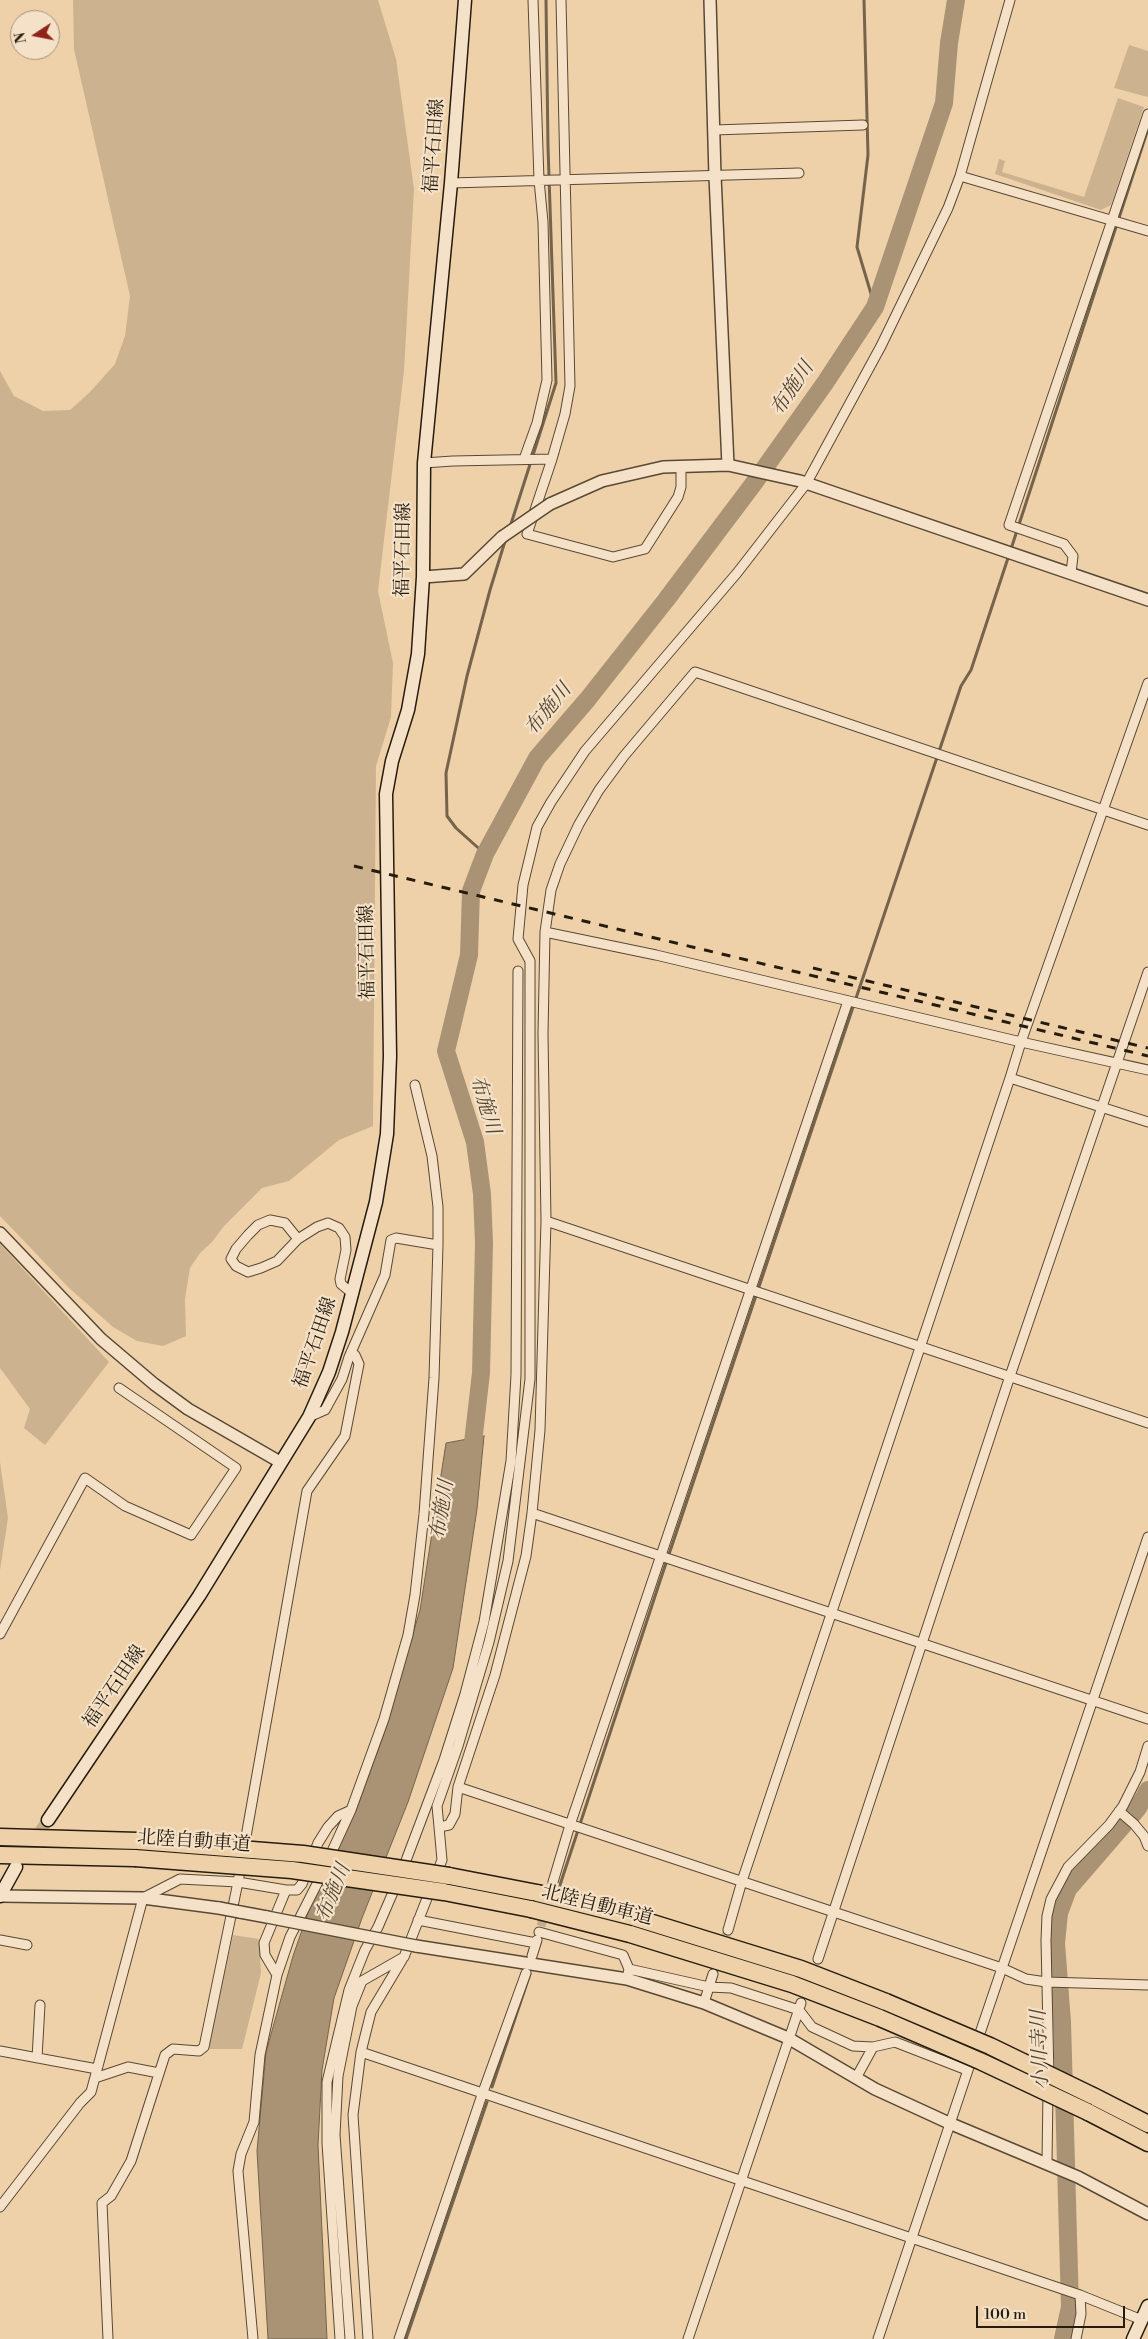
<!DOCTYPE html>
<meta charset="utf-8">
<style>
body{margin:0}
#map{position:relative;width:1148px;height:2339px;overflow:hidden;background:#eed1a9;font-family:"Libre Bodoni",serif}
canvas{display:block}
.north{position:absolute;left:10px;top:10px;width:50px;height:50px;box-sizing:border-box;background:#f4e1c7;border:1px solid #a2927d;border-radius:50%;rotate:259deg;font-size:14px;font-weight:700;line-height:20px;text-align:center;color:#261c0e}
.north::after{content:'';display:block;margin:auto;width:18px;height:22px;background:#8f2418;clip-path:polygon(50% 0,100% 100%,50% 72%,0 100%)}
.scale{position:absolute;left:976px;top:2306px;width:149px;height:22px;box-sizing:border-box;border:2px solid #261c0e;border-top:0;padding-left:6px;font-size:15px;line-height:18px;white-space:nowrap;color:#261c0e;-webkit-text-stroke:4px #f4e1c7;paint-order:stroke}
</style>
<div id="map">
<canvas width="1148" height="2339"></canvas>
<div class="north">N</div>
<div class="scale">100 m</div>
</div>
<script>
const context = document.querySelector('canvas').getContext('2d');
context.lineJoin = 'round';
function fillPath(path, color) {
  context.fillStyle = color;
  context.fill(path, 'evenodd');
}
function poly(rows) {
  const path = new Path2D();
  for (const r of rows) {
    path.moveTo(r[0], r[1]);
    for (let i = 2; i < r.length; i += 2) path.lineTo(r[i], r[i + 1]);
  }
  return path;
}
function stroke(path, color, width, dash) {
  context.strokeStyle = color;
  context.lineWidth = width;
  context.lineCap = dash ? 'butt' : 'round';
  context.setLineDash(dash || []);
  context.stroke(path);
}
function label(font, color, halo, rows, align = 'center') {
  context.font = font + ' "Libre Bodoni","Noto Serif JP",serif';
  context.lineWidth = 4.5;
  context.setLineDash([]);
  context.textBaseline = 'middle';
  context.strokeStyle = halo;
  context.fillStyle = color;
  for (const [text, x, y, turn = 0] of rows) {
    context.save();
    context.translate(x, y);
    context.rotate((+turn || 0) * Math.PI / 180);
    context.textAlign = isNaN(turn) ? turn : align;
    if (halo) context.strokeText(text, 0, 0);
    context.fillText(text, 0, 0);
    context.restore();
  }
}
const green = poly([
 [73,0,378,0,396,59,414,189,404,371,378,591,393,663,391,717,376,766,373,1126,339,1140,289,1181,262,1188,224,1226,212,1242,200,1253,190,1268,185,1299,186,1336,163,1346,137,1341,113,1327,69,1288,0,1216,0,371,14,396,43,411,70,410,90,392,115,364,125,336,130,296,74,49],
 [1129,45,1148,51,1148,97,1114,88],
 [1118,98,1144,107,1111,205,1101,210,995,174,999,159,1005,161,1002,172,1084,197],
 [0,1244,109,1362,45,1445,24,1428,30,1409,0,1368],
 [0,1462,8,1518,0,1570],
 [233,1935,259,1939,261,1973,242,2049,207,2049]
]);
const water = poly([
 [484,1436,477,1509,453,1668,408,1802,362,1918,334,1998,322,2070,318,2145,327,2339,268,2339,257,2151,266,2052,293,1956,338,1826,377,1753,420,1610,446,1443,484,1436]
]);
const stream = poly([
 [864,0,868,155,857,247,875,307],
 [510,527,556,383,548,147,546,0],
 [1011,549,1148,129],
 [485,854,456,828,447,816,446,773,467,676,490,590,506,538],
 [557,1894,660,1581,961,686,971,670,1009,555],
 [492,2087,530,1974],
 [406,2339,487,2102]
]);
const river = poly([
 [471,1460,481,1373,484,1243,482,1194,475,1142,446,1051,469,955,471,891,485,854,537,758,587,700,666,600,754,483,825,383,875,307,944,103,949,43,956,0],
 [1063,2339,1070,2307,1062,2022,1056,1943,1059,1913,1068,1889,1138,1808,1148,1790]
]);
const minorTunnel = poly([
 [541,1926,553,1882],
 [713,1974,728,1930]
]);
const secondaryTunnel = poly([
 [20,1861,48,1820]
]);
const minor = poly([
 [561,0,570,386,565,414,552,459,527,534,613,557,645,549,678,497,681,487,681,466],
 [714,130,863,125],
 [960,176,1148,231],
 [451,183,799,173],
 [524,459,537,423,547,380,543,222,539,180,533,0],
 [424,463,453,461,552,459],
 [1071,573,1073,556,1064,544,1009,525,1148,114],
 [1148,683,1021,1042,1148,1070],
 [1148,825,695,672,624,756,599,790,579,824,560,864,551,890,545,932,656,955,1021,1042,1010,1078,1148,1122],
 [545,932,543,1034,546,1221,1148,1423],
 [415,1085,432,1156,438,1207,438,1245],
 [298,1239,285,1223,270,1220,258,1225,248,1235,236,1249,231,1259,236,1266,248,1272,261,1268,277,1261,298,1239,317,1227,328,1223,339,1228,345,1237,346,1250,340,1279,341,1284,353,1294],
 [349,1357,385,1275,391,1240,396,1238,438,1245,434,1378,424,1514,415,1595,408,1635,384,1719,351,1810],
 [532,1513,540,1430,546,1221],
 [0,1634,85,1478,125,1506,191,1535,236,1468,119,1388],
 [458,1787,1002,1968,1026,1979,1046,1982,1148,1985],
 [1119,1811,1134,1824,1144,1836,1148,1846],
 [439,1827,437,1806,458,1746,489,1642,508,1561,530,1379,530,961,518,939,523,885,537,827,551,802,585,751,737,573,806,484,881,346,948,208,960,176,1010,0],
 [402,1871,444,1760,465,1694,484,1622,511,1461,516,1375,518,971],
 [553,1882,570,1825,848,1001],
 [286,1890,297,1890,302,1884,318,1843,328,1827,338,1816,351,1810,328,1860],
 [418,1920,536,1943],
 [728,1930,742,1881,1010,1078],
 [539,1932,623,1955,629,1969,628,1974],
 [0,1940,27,1945],
 [532,1956,537,1940],
 [818,1959,1010,1376,1148,972],
 [629,1969,709,1987,731,1988,799,2010,812,2027,853,2046,873,2047,856,2078],
 [704,2003,713,1974],
 [977,2042,1148,1537],
 [873,2047,895,2042,967,2070],
 [0,2051,97,2069],
 [361,2052,1080,2295,1142,2320],
 [37,2058,40,2005],
 [1049,2077,1046,1940,1047,1916,1051,1899,1068,1867,1109,1825,1123,1806,1140,1772,1148,1746],
 [95,2078,128,2067,159,2073],
 [1047,2163,1048,2090],
 [0,2207,80,2103,91,2092,143,1898,180,1879,238,1882,307,1491,345,1436,359,1364,355,1355,349,1357,342,1379,325,1410,309,1417],
 [108,2339,102,2203,111,2196,131,2161,165,2055,173,2049,199,2051,204,2047,238,1882,286,1890,264,1943,265,1955,277,1975,290,1937,323,1872],
 [253,2339,238,2171,241,2154,254,2122,260,2055,277,1975],
 [340,2339,327,2143,327,2082,349,1990,365,1950,378,1927,397,1883],
 [350,2339,335,2135,338,2076,352,2006,362,1981,404,1957,442,1860,439,1827,449,1825,455,1814,458,1787,495,1675,526,1556,532,1513,1148,1719],
 [368,2339,353,2115,361,2052,371,2012,402,1960],
 [399,2339,483,2092,526,1973],
 [688,2339,801,2003],
 [878,2339,973,2055],
 [1076,2339,1081,2314,1080,2295]
]);
const tertiary = poly([
 [710,0,715,176,728,465],
 [550,504,602,481,663,467,728,465,800,481,1148,600],
 [423,577,464,574,502,537],
 [0,1233,101,1339,154,1384,188,1409,280,1462],
 [0,1896,143,1898,219,1908],
 [240,1912,267,1917],
 [416,1946,627,1979,704,2003,788,2038,875,2089,949,2123,1078,2177,1148,2214]
]);
const secondary = poly([
 [48,1820,199,1596,309,1417,329,1372,342,1332,376,1202,387,1134,390,1056,386,794,392,761,408,710,418,654,423,577,424,463,451,183,465,0],
 [0,1896,16,1867],
 [1133,2339,1148,2306]
]);
const motorway = poly([
 [0,1837,138,1841],
 [0,1855,135,1858],
 [449,1876,537,1893],
 [444,1892,531,1909],
 [633,1917,801,1969,886,2002],
 [630,1934,792,1984,880,2018],
 [1093,2096,1148,2124],
 [1088,2112,1148,2143]
]);
const rail = poly([
 [354,866,1148,1056],
 [813,968,1148,1048]
]);
const tertiaryBridge = poly([
 [502,537,550,504],
 [219,1908,240,1912],
 [267,1917,416,1946]
]);
const motorwayBridge = poly([
 [138,1841,303,1854,449,1876],
 [135,1858,292,1870,444,1892],
 [537,1893,633,1917],
 [531,1909,630,1934],
 [886,2002,990,2046,1093,2096],
 [880,2018,980,2061,1088,2112]
]);
const streetNames = [
 ["福平石田線",435,146,-86],
 ["福平石田線",404,550,-89],
 ["福平石田線",368,952,-91],
 ["福平石田線",316,1343,-71],
 ["福平石田線",115,1687,-56],
 ["北陸自動車道",194,1842,4],
 ["北陸自動車道",597,1906,14]
];
const waterNames = [
 ["布施川",793,389,-56],
 ["布施川",549,710,-51],
 ["布施川",484,1105,73],
 ["布施川",443,1510,-81],
 ["布施川",334,1893,-68],
 ["小川寺川",1041,2050,-92]
];
fillPath(green, '#ccb28f');
fillPath(water, '#aa9374');
stroke(water, '#75634b', 1);
stroke(stream, '#75634b', 3);
stroke(river, '#aa9374', 18);
stroke(minorTunnel, '#c6ad8a', 9, [9, 4.5]);
stroke(secondaryTunnel, '#c6ad8a', 12, [12, 6]);
stroke(minor, '#584935', 11);
stroke(tertiary, '#584935', 14);
stroke(secondary, '#261c0e', 15);
stroke(motorway, '#261c0e', 19);
stroke(minor, '#f4e1c7', 9);
stroke(tertiary, '#f4e1c7', 11);
stroke(secondary, '#f4e1c7', 12);
stroke(motorway, '#eed1a9', 16);
stroke(rail, '#261c0e', 3, [9, 9]);
stroke(tertiaryBridge, '#584935', 14, []);
stroke(motorwayBridge, '#261c0e', 19, []);
stroke(tertiaryBridge, '#f4e1c7', 11);
stroke(motorwayBridge, '#eed1a9', 16);
label('19px', '#261c0e', '#f4e1c7', streetNames);
label('italic 20px', '#544632', '#f4e1c7', waterNames);
</script>
